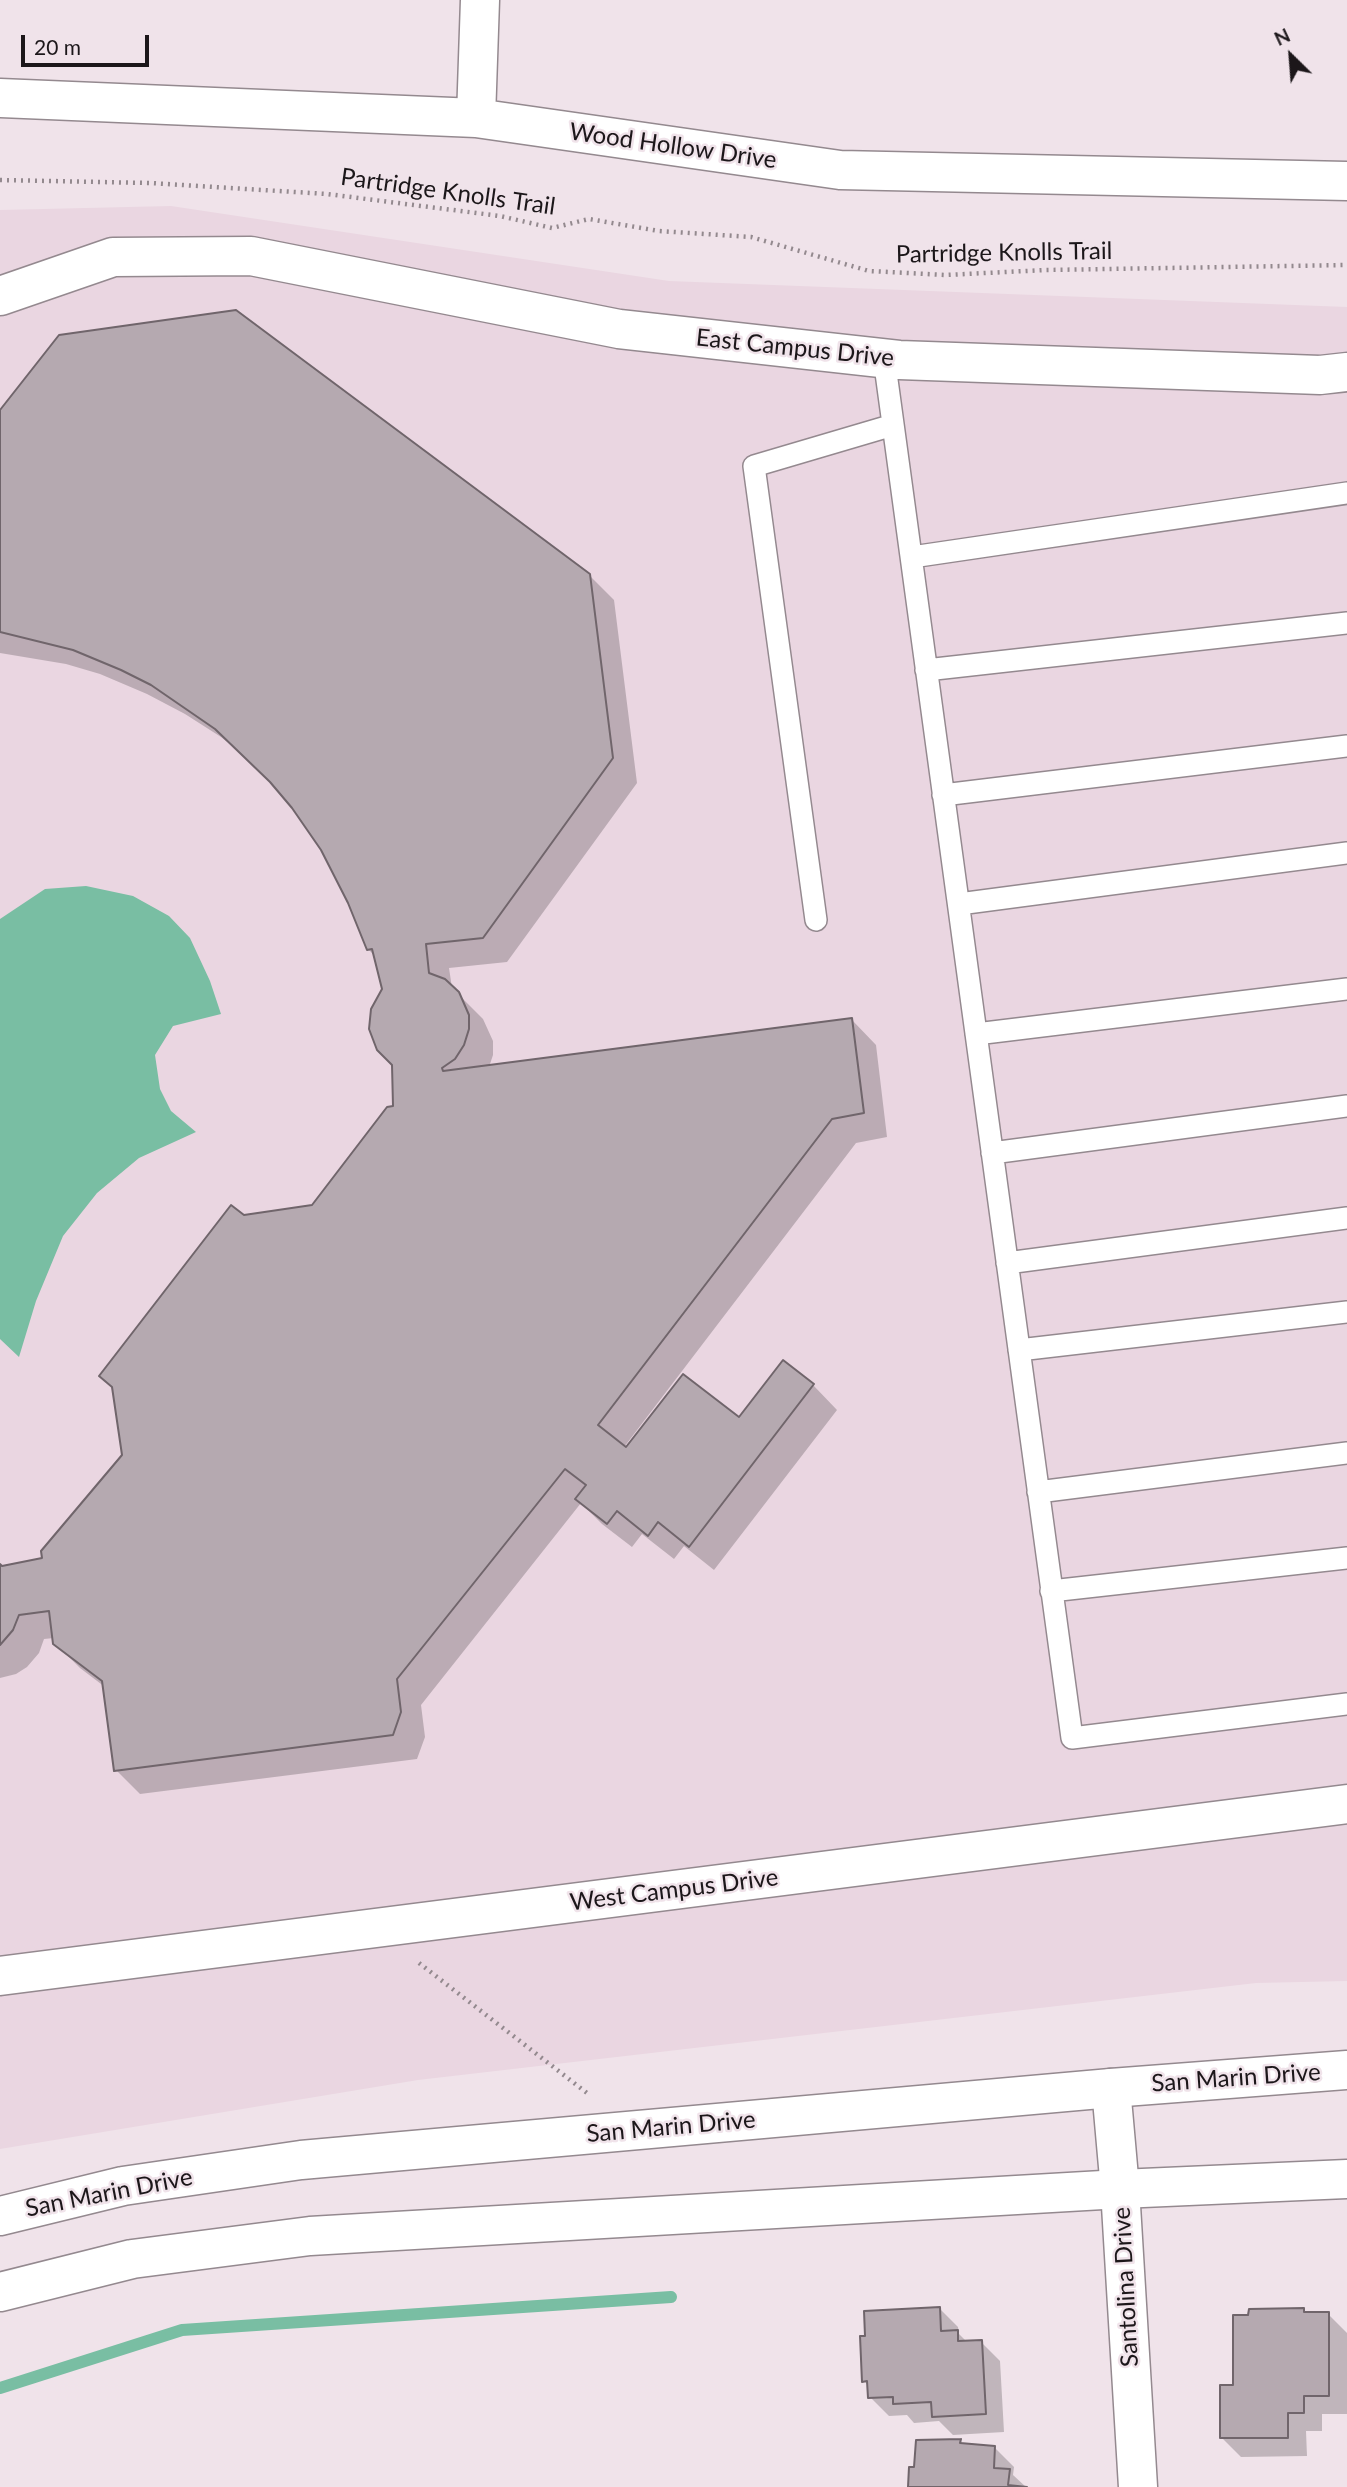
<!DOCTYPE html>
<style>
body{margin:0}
#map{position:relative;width:1347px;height:2487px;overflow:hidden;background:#f0e3ea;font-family:Lato,sans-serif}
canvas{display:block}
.north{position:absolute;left:1256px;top:21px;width:70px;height:70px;-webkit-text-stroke:5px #f0e3ea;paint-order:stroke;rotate:335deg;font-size:19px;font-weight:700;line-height:28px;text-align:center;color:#1c171a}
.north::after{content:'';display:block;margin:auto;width:24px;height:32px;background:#1c171a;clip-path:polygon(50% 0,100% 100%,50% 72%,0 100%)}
.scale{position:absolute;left:21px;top:35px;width:128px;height:32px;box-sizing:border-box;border:4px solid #1c171a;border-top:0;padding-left:9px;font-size:21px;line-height:24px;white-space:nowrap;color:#1c171a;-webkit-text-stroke:5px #f0e3ea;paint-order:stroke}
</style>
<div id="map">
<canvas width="1347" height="2487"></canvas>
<div class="north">N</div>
<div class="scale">20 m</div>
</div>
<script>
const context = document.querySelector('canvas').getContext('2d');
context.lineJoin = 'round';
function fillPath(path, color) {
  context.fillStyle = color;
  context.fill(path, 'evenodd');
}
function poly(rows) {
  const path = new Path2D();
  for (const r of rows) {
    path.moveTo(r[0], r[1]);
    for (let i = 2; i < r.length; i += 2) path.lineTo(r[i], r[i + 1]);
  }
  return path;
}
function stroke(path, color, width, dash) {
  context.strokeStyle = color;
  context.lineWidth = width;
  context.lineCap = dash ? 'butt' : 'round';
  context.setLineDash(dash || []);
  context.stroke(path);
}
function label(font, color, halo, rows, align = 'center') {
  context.font = font + ' Lato,sans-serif';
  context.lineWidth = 5;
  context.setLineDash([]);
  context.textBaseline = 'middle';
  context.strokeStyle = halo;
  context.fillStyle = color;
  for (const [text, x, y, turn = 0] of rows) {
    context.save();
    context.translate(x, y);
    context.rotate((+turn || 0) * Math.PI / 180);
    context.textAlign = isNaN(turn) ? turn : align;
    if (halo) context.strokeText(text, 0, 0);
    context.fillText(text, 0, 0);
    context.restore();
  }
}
const built = poly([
 [171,206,669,281,1347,307,1347,1981,1256,1983,418,2080,0,2149,0,210]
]);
const water = poly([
 [86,886,133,896,169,916,190,938,210,981,221,1014,173,1026,155,1055,160,1089,171,1111,196,1132,139,1158,97,1193,63,1236,36,1301,19,1357,0,1339,0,919,45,889]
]);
const shadow = poly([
 [0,413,589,575,614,600,637,783,507,962,449,968,452,988,483,1019,493,1041,493,1055,489,1067,852,1020,876,1045,887,1137,856,1143,621,1451,739,1419,813,1385,837,1410,714,1570,684,1546,674,1559,642,1534,632,1547,602,1524,581,1503,421,1705,425,1737,417,1759,140,1794,116,1770,105,1687,80,1668,55,1643,54,1638,44,1639,39,1653,27,1667,16,1674,0,1678,0,1567,44,1559,123,1455,114,1389,101,1376,243,1217,313,1207,395,1107,394,1064,384,989,375,956,368,949,350,902,322,849,288,800,255,764,221,737,185,714,147,694,100,674,66,664,0,653],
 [939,2308,958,2327,959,2334,967,2342,981,2342,1000,2361,1004,2432,953,2435,939,2421,914,2423,907,2415,889,2416,870,2397,869,2386,864,2381],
 [1303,2310,1307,2314,1328,2314,1347,2333,1347,2414,1322,2414,1322,2431,1306,2431,1307,2456,1241,2457,1222,2438,1234,2386],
 [960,2440,965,2446,995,2448,1014,2467,1013,2475,1026,2487,910,2487,916,2468]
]);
const stream = poly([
 [0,2388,182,2330,671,2297]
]);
const building = poly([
 [236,310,590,574,613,758,483,938,426,944,429,973,445,979,459,992,469,1015,469,1029,464,1045,455,1059,442,1068,443,1071,852,1018,864,1113,832,1119,598,1425,626,1447,683,1374,739,1417,783,1360,814,1384,689,1547,658,1522,648,1536,617,1511,607,1524,575,1499,586,1485,565,1469,397,1679,401,1712,393,1735,114,1771,102,1681,53,1644,49,1611,19,1615,13,1630,0,1645,0,1564,2,1566,42,1558,41,1551,122,1455,112,1387,99,1376,231,1205,244,1215,312,1205,387,1107,393,1106,392,1065,377,1050,369,1029,371,1009,382,989,372,949,367,950,348,903,321,850,292,808,270,782,215,729,151,685,121,670,73,650,0,632,0,410,59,335,236,310],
 [940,2307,941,2331,958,2330,958,2341,982,2340,986,2414,932,2417,931,2402,893,2404,893,2397,868,2398,867,2381,862,2382,860,2336,865,2336,864,2311,940,2307],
 [1304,2308,1304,2312,1329,2312,1329,2396,1304,2396,1304,2413,1288,2413,1288,2438,1220,2438,1220,2385,1233,2385,1233,2315,1248,2315,1249,2309,1304,2308],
 [961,2439,960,2443,995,2446,994,2468,1010,2469,1008,2485,1027,2487,908,2487,909,2467,914,2467,916,2440,961,2439]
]);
const path = poly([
 [0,180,150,183,327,194,500,216,552,228,589,219,659,231,751,237,869,271,946,275,1046,270,1347,265],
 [419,1963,587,2093]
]);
const lane = poly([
 [884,358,1072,1738,1347,1704],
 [912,557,1347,493],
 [926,670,1347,623],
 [943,795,1347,746],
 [959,904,1347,853],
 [816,920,754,466,893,425],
 [976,1034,1347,989],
 [992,1153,1347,1106],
 [1007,1263,1347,1218],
 [1019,1350,1347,1312],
 [1038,1492,1347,1453],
 [1051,1591,1347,1558]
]);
const street = poly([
 [0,98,476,118,840,170,1347,181],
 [476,118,480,0],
 [0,296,113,257,251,256,619,329,899,360,1320,375,1347,372],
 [0,1976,1347,1804],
 [1111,2088,1120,2189,1138,2487]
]);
const secondary = poly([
 [0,2216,123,2186,301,2160,1111,2088,1347,2070],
 [0,2292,132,2259,310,2236,1120,2189,1347,2179]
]);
const streetNames = [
 ["Wood Hollow Drive",673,146,8],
 ["Partridge Knolls Trail",448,192,8],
 ["Partridge Knolls Trail",1004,253,-1],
 ["East Campus Drive",795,348,6],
 ["West Campus Drive",674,1890,-7],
 ["San Marin Drive",1236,2078,-4],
 ["San Marin Drive",671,2127,-5],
 ["San Marin Drive",109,2193,-11],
 ["Santolina Drive",1126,2287,-93]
];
fillPath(built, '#ead6e1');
fillPath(water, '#79bea3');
fillPath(shadow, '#0003');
stroke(stream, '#79bea3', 12);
fillPath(building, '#b5a9b0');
stroke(building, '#70656b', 2);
stroke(lane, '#94898f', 24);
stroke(street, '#94898f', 41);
stroke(secondary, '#94898f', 41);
stroke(path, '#93898e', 4.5, [2, 5]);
stroke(lane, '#fff', 21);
stroke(street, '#fff', 38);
stroke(secondary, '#fff', 38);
label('24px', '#1c171a', '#f0e3ea', streetNames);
</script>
